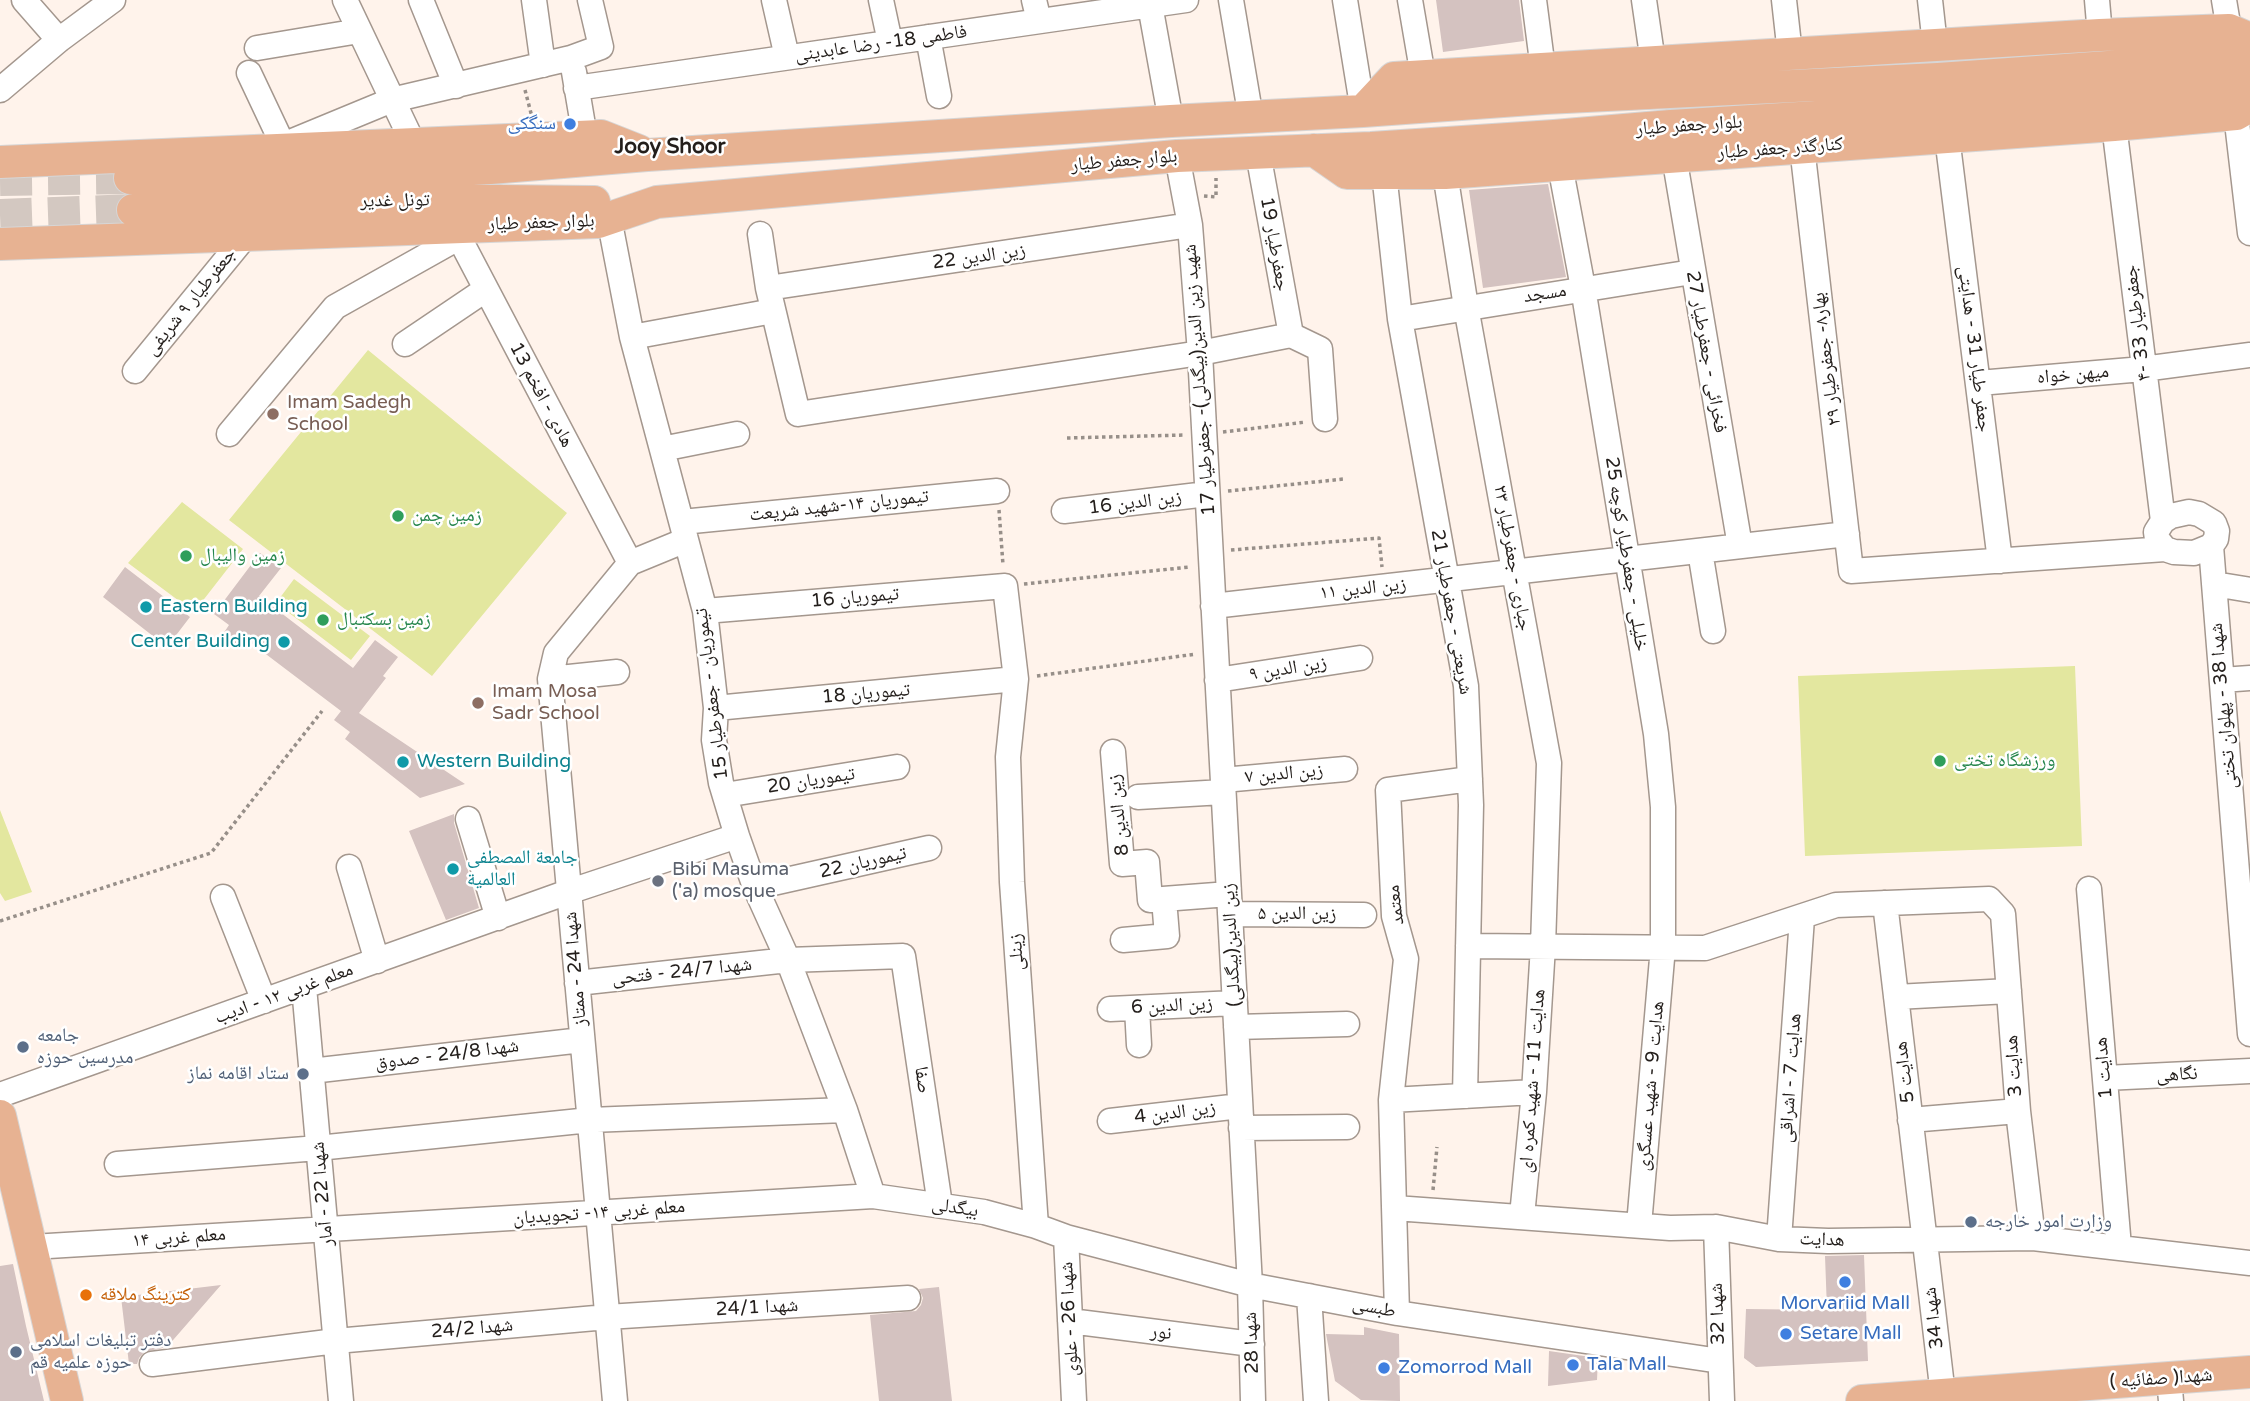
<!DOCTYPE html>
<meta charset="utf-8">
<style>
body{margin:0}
canvas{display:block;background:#fff3eb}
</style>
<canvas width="2250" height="1401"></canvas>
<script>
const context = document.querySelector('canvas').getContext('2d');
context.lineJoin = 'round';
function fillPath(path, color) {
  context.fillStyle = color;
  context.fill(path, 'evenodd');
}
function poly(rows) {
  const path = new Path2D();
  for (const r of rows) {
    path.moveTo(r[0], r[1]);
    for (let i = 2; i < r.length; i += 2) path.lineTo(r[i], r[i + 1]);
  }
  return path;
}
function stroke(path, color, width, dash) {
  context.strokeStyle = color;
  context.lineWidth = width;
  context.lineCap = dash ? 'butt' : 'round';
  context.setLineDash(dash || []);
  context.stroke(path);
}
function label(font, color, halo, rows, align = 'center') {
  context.font = font + ' "Varela Round","Noto Naskh Arabic",sans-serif';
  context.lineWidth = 5;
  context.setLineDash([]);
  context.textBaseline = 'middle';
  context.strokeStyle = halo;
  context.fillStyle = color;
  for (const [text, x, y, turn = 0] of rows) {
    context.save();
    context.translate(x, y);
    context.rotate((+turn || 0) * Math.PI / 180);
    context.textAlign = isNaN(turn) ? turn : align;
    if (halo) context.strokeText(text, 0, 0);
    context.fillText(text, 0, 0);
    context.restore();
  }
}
const green = poly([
 [368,350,567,513,432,676,229,520],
 [182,502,243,549,194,612,128,563],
 [294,579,370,636,351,660,276,603],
 [2075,666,2082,846,1805,856,1798,676],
 [0,810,32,892,5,901,0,893]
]);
const building = poly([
 [1436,0,1519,0,1524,41,1443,52],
 [1548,184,1566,277,1483,288,1469,190],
 [260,553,281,568,259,596,353,668,375,640,398,657,383,676,386,678,359,713,465,784,420,798,345,739,350,732,334,720,341,711,242,636,236,644,223,634,229,625,214,614],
 [125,567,190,617,167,647,103,597],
 [454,814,454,823,479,908,446,920,409,831],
 [1864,1255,1868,1361,1756,1367,1744,1358,1746,1309,1827,1310,1825,1256],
 [13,1264,26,1326,44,1401,0,1401,0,1266],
 [221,1285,167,1347,144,1352,139,1358,137,1364,129,1364,121,1297],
 [939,1287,952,1401,879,1401,870,1315,916,1311,921,1305,923,1298,919,1289],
 [1364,1327,1399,1334,1400,1401,1361,1400,1335,1381,1326,1334,1364,1335],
 [1549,1351,1598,1358,1597,1380,1548,1386]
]);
const majorTunnel = poly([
 [0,180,130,178],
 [0,215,133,210]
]);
const path = poly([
 [525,90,532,117],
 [1204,196,1216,197,1216,178],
 [1223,432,1306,422],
 [1067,438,1184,435],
 [1228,491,1344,479],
 [999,510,1003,565],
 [1231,550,1379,538,1382,567],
 [1024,584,1190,567],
 [1037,676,1196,654],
 [0,921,211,853,322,711],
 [1433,1190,1437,1147]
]);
const minor = poly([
 [24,0,59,40],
 [345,0,414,145],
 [421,0,456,86],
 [534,0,543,65],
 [774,0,787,57],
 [881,0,890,42],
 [1034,0,1039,21],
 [1231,0,1251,118],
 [1345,0,1363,111],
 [1410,0,1423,76],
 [1534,0,1543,69],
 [1644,0,1653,62],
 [1784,0,1790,54],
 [1930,0,1935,45],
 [2097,0,2100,35],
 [2224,0,2229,30],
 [1150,5,1171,121],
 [928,37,939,96],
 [257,48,359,31],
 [574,72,585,137],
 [249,73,283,145,392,100,571,58,601,47,590,0],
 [576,88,1186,0],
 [0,90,59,40,113,0],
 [2236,114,2250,233],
 [2114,125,2163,521],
 [1947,137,2000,561],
 [1802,147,1851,571,2165,549,2174,552,2194,553,2211,546,2216,539,2217,531,2214,523,2199,514,2189,512,2171,516,2163,521,2156,532,2157,539,2165,549],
 [1258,153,1291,335],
 [1177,156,1190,225,1200,353,1250,1285,1253,1401],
 [1674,156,1740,546],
 [1560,165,1583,288,1656,734,1663,807,1663,947,1639,1225],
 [1384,173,1400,319,1466,686,1471,805,1465,1096],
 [1445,173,1466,307,1549,763,1543,946,1534,1092,1522,1216],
 [609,218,632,337,705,611,716,708,714,740,721,783,737,836,755,887,788,960,845,1110,873,1196],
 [453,226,630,563],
 [760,234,768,288,798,414,1200,353,1291,335,1320,349,1325,419],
 [768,288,1190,225],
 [1400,319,1692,272],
 [632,337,773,311],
 [405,344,485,290],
 [135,371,248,233],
 [1979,383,2143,369,2250,355],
 [229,434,335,307,458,238],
 [662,449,737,434],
 [1064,511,1207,494],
 [682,522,997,491],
 [2211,546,2250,1034],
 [1700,551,1713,631],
 [2214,584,2250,590],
 [1213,606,1847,534],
 [705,611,1005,586,1016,679,1008,757,1012,882,1036,1226],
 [550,679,617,672],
 [1217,680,1360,658],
 [2222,680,2250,678],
 [716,708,1016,679],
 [1113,752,1122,864,1147,862,1150,900,1229,894],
 [1223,780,1345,769],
 [725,795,897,767],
 [1138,797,1223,792],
 [468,819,498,918],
 [349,867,377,961],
 [755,887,929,848],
 [2089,889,2119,1247],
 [223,897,264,1001],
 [1885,903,1943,1395],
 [1230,914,1364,915],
 [1123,940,1167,936,1164,899],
 [1468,946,1705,948,1836,905,1989,899,2003,914,2018,1111,2033,1238],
 [577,983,788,960,903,956,940,1205],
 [304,987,341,1401],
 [1896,997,2009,991],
 [1137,1008,1139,1045],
 [1110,1009,1235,1003],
 [1236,1027,1347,1024],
 [311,1071,582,1040],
 [2105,1078,2250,1071],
 [0,1095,568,892,737,836],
 [1391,1100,1534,1092],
 [1910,1120,2018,1111],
 [1110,1121,1240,1106],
 [1241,1128,1347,1127],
 [117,1164,318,1148,590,1120,845,1110],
 [1395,1208,1670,1228,1716,1227,1779,1239,1828,1241,2033,1238,2250,1263],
 [1716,1227,1722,1401],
 [1066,1237,1074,1401],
 [1779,1239,1802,918],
 [32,1247,873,1196,984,1212,1036,1226,1066,1237,1250,1285,1397,1313,1720,1361],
 [1309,1296,1316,1401],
 [1397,1313,1391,1100,1406,959,1394,916,1388,790,1470,779],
 [1070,1321,1252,1344],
 [152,1364,336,1341,607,1317,908,1298],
 [2169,1378,2171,1401],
 [615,1401,550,679,556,653,630,563,686,540]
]);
const major = poly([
 [1363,111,1394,78,2100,35,2229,30,2250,39],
 [1314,150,1347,173,1445,173,2114,125,2236,114,2250,106],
 [0,162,601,136,639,151],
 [130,178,403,173,490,168,647,155,1171,121,1363,111,1545,98,1938,79,2250,57],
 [133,210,405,200,594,202],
 [0,244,598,222,657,202,1177,156,1371,148,1554,136,1671,126,1945,109,2110,94,2250,86],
 [0,1116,67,1401],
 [1862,1401,2250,1372]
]);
const markers = [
 [570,124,7,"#3f7fe0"],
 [273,414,7,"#8d6e63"],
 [398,516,7,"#2e9e5b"],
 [186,556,7,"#2e9e5b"],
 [146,607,7,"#0f9aa8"],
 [323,620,7,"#2e9e5b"],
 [284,642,7,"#0f9aa8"],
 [478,703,7,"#8d6e63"],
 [1940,761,7,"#2e9e5b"],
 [403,762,7,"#0f9aa8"],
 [453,869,7,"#0f9aa8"],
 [658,881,7,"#6b7280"],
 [23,1047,7,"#5c6f8a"],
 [303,1074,7,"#5c6f8a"],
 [1971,1222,7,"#5c6f8a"],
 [1845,1282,7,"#3f7fe0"],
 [86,1295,7,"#e8710a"],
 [1786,1334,7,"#3f7fe0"],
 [16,1352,7,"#5c6f8a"],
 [1573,1365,7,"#3f7fe0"],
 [1384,1368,7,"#3f7fe0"]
];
const streetNames = [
 ["فاطمی 18- رضا عابدینی",881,44,-8],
 ["بلوار جعفر طیار",1689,126,-4],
 ["کنارگذر جعفر طیار",1780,149,-4],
 ["بلوار جعفر طیار",1124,161,-5],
 ["تونل غدیر",395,201,-1],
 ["بلوار جعفر طیار",541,223,-2],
 ["جعفرطیار 19",1274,244,80],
 ["زین الدین 22",979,257,-8],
 ["مسجد",1545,294,-9],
 ["جعفرطیار ۹ شریفی",191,302,-51],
 ["۴- جعفرطیار 33",2138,323,-97],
 ["جعفر طیار 31 - هدایتی",1974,349,83],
 ["فخرائی - جعفرطیار 27",1706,352,80],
 ["بهار۸- جعفرطیار ۲۹",1827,359,-97],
 ["میهن خواه",2073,375,-5],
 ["شهید زین الدین(بیگدلی)- جعفرطیار 17",1200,380,-94],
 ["هادی - افخم 13",541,395,62],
 ["زین الدین 16",1135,503,-7],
 ["تیموریان ۱۴-شهید شریعت",839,506,-6],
 ["خلیلی - جعفرطیار کوچه 25",1626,554,81],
 ["جباری - جعفرطیار ۲۳",1512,558,80],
 ["زین الدین ۱۱",1363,589,-6],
 ["تیموریان 16",855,598,-5],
 ["شریعتی - جعفرطیار 21",1451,612,80],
 ["زین الدین ۹",1288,669,-9],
 ["تیموریان - جعفرطیار 15",712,694,-97],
 ["تیموریان 18",866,694,-5],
 ["شهدا 38 - پهلوان تختی",2224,706,-95],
 ["زین الدین ۷",1284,774,-5],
 ["تیموریان 20",811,781,-9],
 ["زین الدین 8",1119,815,-96],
 ["تیموریان 22",863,863,-13],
 ["معتمد",1396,905,-97],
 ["زین الدین ۵",1297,914],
 ["زین الدین(بیگدلی)",1232,945,-93],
 ["زینلی",1017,952,-94],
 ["شهدا 24 - ممتاز",576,969,-95],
 ["شهدا 24/7 - فتحی",682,972,-6],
 ["معلم غربی ۱۲ - ادیب",284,994,-20],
 ["زین الدین 6",1172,1006,-3],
 ["شهدا 24/8 - صدوق",447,1055,-7],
 ["هدایت 3",2014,1066,-94],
 ["هدایت 1",2104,1068,-95],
 ["هدایت 5",1905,1072,-97],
 ["نگاهی",2177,1075,-3],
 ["هدایت 7 - اشراقی",1791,1078,-86],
 ["صفا",922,1080,82],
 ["هدایت 11 - شهید کمره ای",1533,1081,-86],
 ["هدایت 9 - شهید عسگری",1651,1086,-85],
 ["زین الدین 4",1175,1113,-7],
 ["شهدا 22 - آمار",323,1194,-95],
 ["بیگدلی",955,1208,9],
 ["معلم غربی ۱۴- تجویدیان",599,1213,-4],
 ["معلم غربی ۱۴",179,1238,-4],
 ["هدایت",1822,1240,2],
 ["شهدا 24/1",757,1308,-3],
 ["طبسی",1374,1308,11],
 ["شهدا 32",1718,1314,-92],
 ["شهدا 34",1934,1318,-97],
 ["شهدا 26 - علوی",1070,1319,-93],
 ["شهدا 24/2",472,1329,-5],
 ["نور",1161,1333,7],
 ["شهدا 28",1252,1343,-92],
 ["شهدا( صفائیه )",2161,1379,-4]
];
const shopNames = [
 ["سنگکی",556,124,"right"],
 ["Morvariid Mall",1845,1304,"center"],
 ["Setare Mall",1800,1334],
 ["Tala Mall",1587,1365],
 ["Zomorrod Mall",1398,1368]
];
const educationNames = [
 ["Imam Sadegh",287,403],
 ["School",287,425],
 ["Imam Mosa",492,692],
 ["Sadr School",492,714]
];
const leisureNames = [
 ["زمین چمن",412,516],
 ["زمین والیبال",200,556],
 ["زمین بسکتبال",337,620],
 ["ورزشگاه تختی",1954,761]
];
const cultureNames = [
 ["Eastern Building",160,607],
 ["Center Building",270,642,"right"],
 ["Western Building",417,762],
 ["جامعة المصطفی",467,858],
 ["العالمیة",467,880]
];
const worshipNames = [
 ["Bibi Masuma",672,870],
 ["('a) mosque",672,892]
];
const serviceNames = [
 ["جامعه",37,1036],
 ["مدرسین حوزه",37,1058],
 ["ستاد اقامه نماز",289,1074,"right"],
 ["وزارت امور خارجه",1985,1222],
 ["دفتر تبلیغات اسلامی",30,1341],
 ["حوزه علمیه قم",30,1363]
];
const foodNames = [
 ["کترینگ ملاقه",100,1295]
];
const neighbourhoodNames = [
 ["Jooy Shoor",670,147]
];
fillPath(green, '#e3e79f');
fillPath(building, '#d4c2c0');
stroke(majorTunnel, '#d3c8c1', 32, [32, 16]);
stroke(minor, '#a4978e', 27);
stroke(major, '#d7d6d6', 34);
stroke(path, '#978f89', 3.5, [3.5, 3.5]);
stroke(minor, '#fff', 24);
stroke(major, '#e7b292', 32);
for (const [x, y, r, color] of markers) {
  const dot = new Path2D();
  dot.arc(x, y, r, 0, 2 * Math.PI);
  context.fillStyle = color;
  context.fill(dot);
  stroke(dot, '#fff', 2.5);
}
label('19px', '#231e1b', '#fff', streetNames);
label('19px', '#366cbe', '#fff', shopNames, 'left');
label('19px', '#785e54', '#fff', educationNames, 'left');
label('19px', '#27864d', '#fff', leisureNames, 'left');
label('19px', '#0d838f', '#fff', cultureNames, 'left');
label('19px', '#5b616d', '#fff', worshipNames, 'left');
label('19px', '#4e5e75', '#fff', serviceNames, 'left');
label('19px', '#c56008', '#fff', foodNames, 'left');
label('bold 21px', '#231e1b', '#fff', neighbourhoodNames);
</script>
